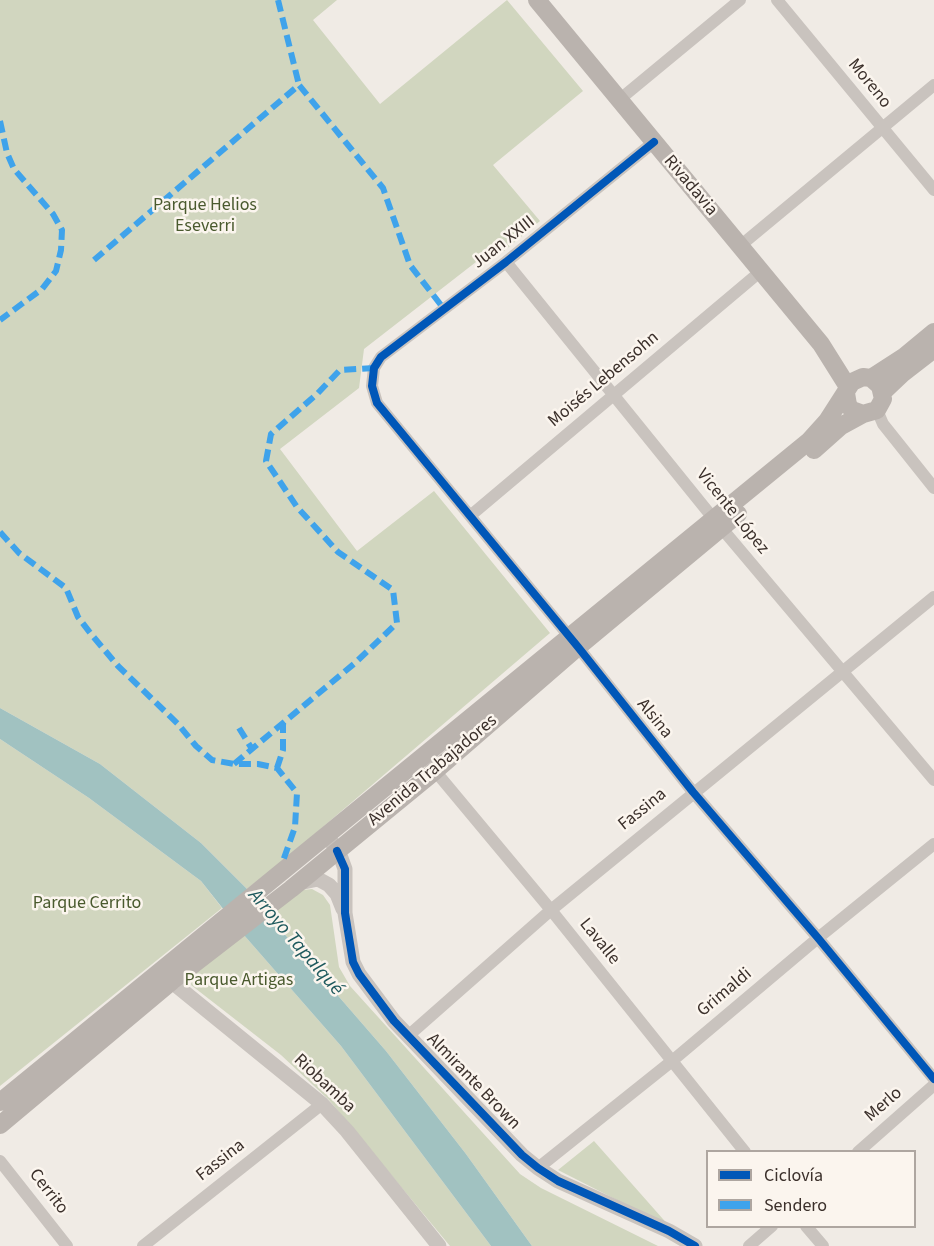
<!DOCTYPE html>
<meta charset="utf-8">
<style>
body{margin:0}
#map{position:relative;width:934px;height:1246px;overflow:hidden;background:#f0ebe5;font-family:"Source Sans 3",sans-serif}
canvas{display:block}
.legend{position:absolute;left:706px;top:1150px;width:210px;height:78px;box-sizing:border-box;background:#fbf5ee;border:2px solid #aea6a0;margin:0;padding:8px 10px;list-style:none;font-size:18px;color:#3b302b}
.legend li{display:flex;align-items:center;gap:12px;height:30px}
.legend b{width:30px;border:2px solid #aea6a0}
</style>
<div id="map">
<canvas width="934" height="1246"></canvas>
<ul class="legend">
<li><b style="height:8px;background:#0057b8"></b>Ciclovía</li>
<li><b style="height:8px;background:#3fa3eb"></b>Sendero</li>
</ul>
</div>
<script>
const context = document.querySelector('canvas').getContext('2d');
context.lineJoin = 'round';
function fillPath(path, color) {
  context.fillStyle = color;
  context.fill(path, 'evenodd');
}
function poly(rows) {
  const path = new Path2D();
  for (const r of rows) {
    path.moveTo(r[0], r[1]);
    for (let i = 2; i < r.length; i += 2) path.lineTo(r[i], r[i + 1]);
  }
  return path;
}
function stroke(path, color, width, dash) {
  context.strokeStyle = color;
  context.lineWidth = width;
  context.lineCap = dash ? 'butt' : 'round';
  context.setLineDash(dash || []);
  context.stroke(path);
}
function label(font, color, halo, rows, align = 'center') {
  context.font = font + ' "Source Sans 3",sans-serif';
  context.lineWidth = 5;
  context.setLineDash([]);
  context.textBaseline = 'middle';
  context.strokeStyle = halo;
  context.fillStyle = color;
  for (const [text, x, y, turn = 0] of rows) {
    context.save();
    context.translate(x, y);
    context.rotate((+turn || 0) * Math.PI / 180);
    context.textAlign = isNaN(turn) ? turn : align;
    if (halo) context.strokeText(text, 0, 0);
    context.fillText(text, 0, 0);
    context.restore();
  }
}
const green = poly([
 [0,0,337,0,313,20,380,104,507,0,583,91,493,165,540,221,504,251,494,248,364,349,359,388,280,449,357,551,434,491,550,633,283,861,247,889,201,843,100,764,0,708],
 [0,739,89,798,201,881,222,908,0,1086],
 [312,889,323,895,330,905,339,967,350,986,520,1174,541,1188,658,1246,532,1246,466,1154,386,1051,268,915,303,890],
 [243,934,341,1046,491,1246,450,1246,329,1100,281,1055,191,985,192,973],
 [594,1141,670,1227,558,1170]
]);
const water = poly([
 [0,708,100,764,201,843,247,889,268,915,386,1051,466,1154,532,1246,491,1246,341,1046,243,934,201,881,89,798,0,739]
]);
const minor = poly([
 [777,0,934,190],
 [619,100,740,0],
 [654,142,506,262,381,357,374,368,372,386,377,403,578,647,693,792,818,938,934,1079],
 [740,246,934,85],
 [506,262,713,518,934,780],
 [877,410,883,424,934,488],
 [470,516,761,271],
 [431,766,551,910,745,1152],
 [408,1036,551,910,934,597],
 [858,1152,934,1085],
 [0,1161,67,1246],
 [538,1168,672,1061,818,938,934,844],
 [806,1226,823,1246],
 [143,1246,322,1104],
 [749,1246,772,1226]
]);
const tertiary = poly([
 [331,841,341,858,345,869,345,913,353,962,359,974,394,1021,522,1155,538,1168,558,1181,669,1231,695,1246],
 [299,883,318,879,329,885,337,894,343,909],
 [162,974,322,1104,347,1131,439,1246]
]);
const secondary = poly([
 [537,0,821,344,848,387],
 [871,378,905,356,934,332],
 [883,392,902,374,934,349],
 [814,450,841,426,863,414],
 [0,1102,809,441,827,421,852,382,863,377,871,378,880,386,883,399,877,410,863,414,852,410,848,405,846,393],
 [0,1125,172,981,291,889,435,771,578,647,738,514]
]);
const quiet = poly([
 [278,0,299,85],
 [0,121,7,153,14,169,53,214,62,230,61,250,56,271,42,289,0,320],
 [94,260,299,85,383,188,410,265,444,309],
 [0,532,19,553,66,588,78,617,91,634,118,666,178,724,196,746,212,760,234,764,258,764,277,768,297,793,295,827,283,861],
 [239,728,252,749],
 [234,764,283,723],
 [277,768,283,750,283,723,355,663,397,623,393,590,338,552,297,507,266,461,271,434,317,394,340,370,374,368]
]);
const cycleway = poly([
 [654,142,506,262,381,357,374,368,372,386,377,403,578,647,693,792,818,938,934,1079],
 [337,851,345,869,345,913,353,962,359,974,394,1021,522,1155,538,1168,558,1181,669,1231,695,1246]
]);
const streetNames = [
 ["Moreno",869,84,51],
 ["Rivadavia",690,186,50],
 ["Juan XXIII",504,243,-38],
 ["Moisés Lebensohn",604,380,-40],
 ["Vicente López",732,512,51],
 ["Alsina",654,719,51],
 ["Avenida Trabajadores",433,771,-40],
 ["Fassina",643,810,-39],
 ["Lavalle",599,942,51],
 ["Grimaldi",725,993,-40],
 ["Almirante Brown",473,1082,46],
 ["Riobamba",324,1084,43],
 ["Merlo",884,1105,-41],
 ["Fassina",221,1161,-38],
 ["Cerrito",48,1192,52]
];
const parkNames = [
 ["Parque Helios",205,206],
 ["Eseverri",205,227],
 ["Parque Cerrito",87,904],
 ["Parque Artigas",239,981]
];
const waterNames = [
 ["Arroyo Tapalqué",295,943,49]
];
fillPath(green, '#d1d6bf');
fillPath(water, '#a1c2c1');
stroke(minor, '#c9c3be', 12);
stroke(tertiary, '#c9c3be', 15);
stroke(secondary, '#bab3ae', 18);
stroke(quiet, '#3fa3eb', 6, [12, 6]);
stroke(cycleway, '#0057b8', 8);
label('18px', '#3b302b', '#fbf5ee', streetNames);
label('18px', '#4a5a2e', '#fbf5ee', parkNames);
label('italic 20px', '#1f5a5e', '#fbf5ee', waterNames);
</script>
